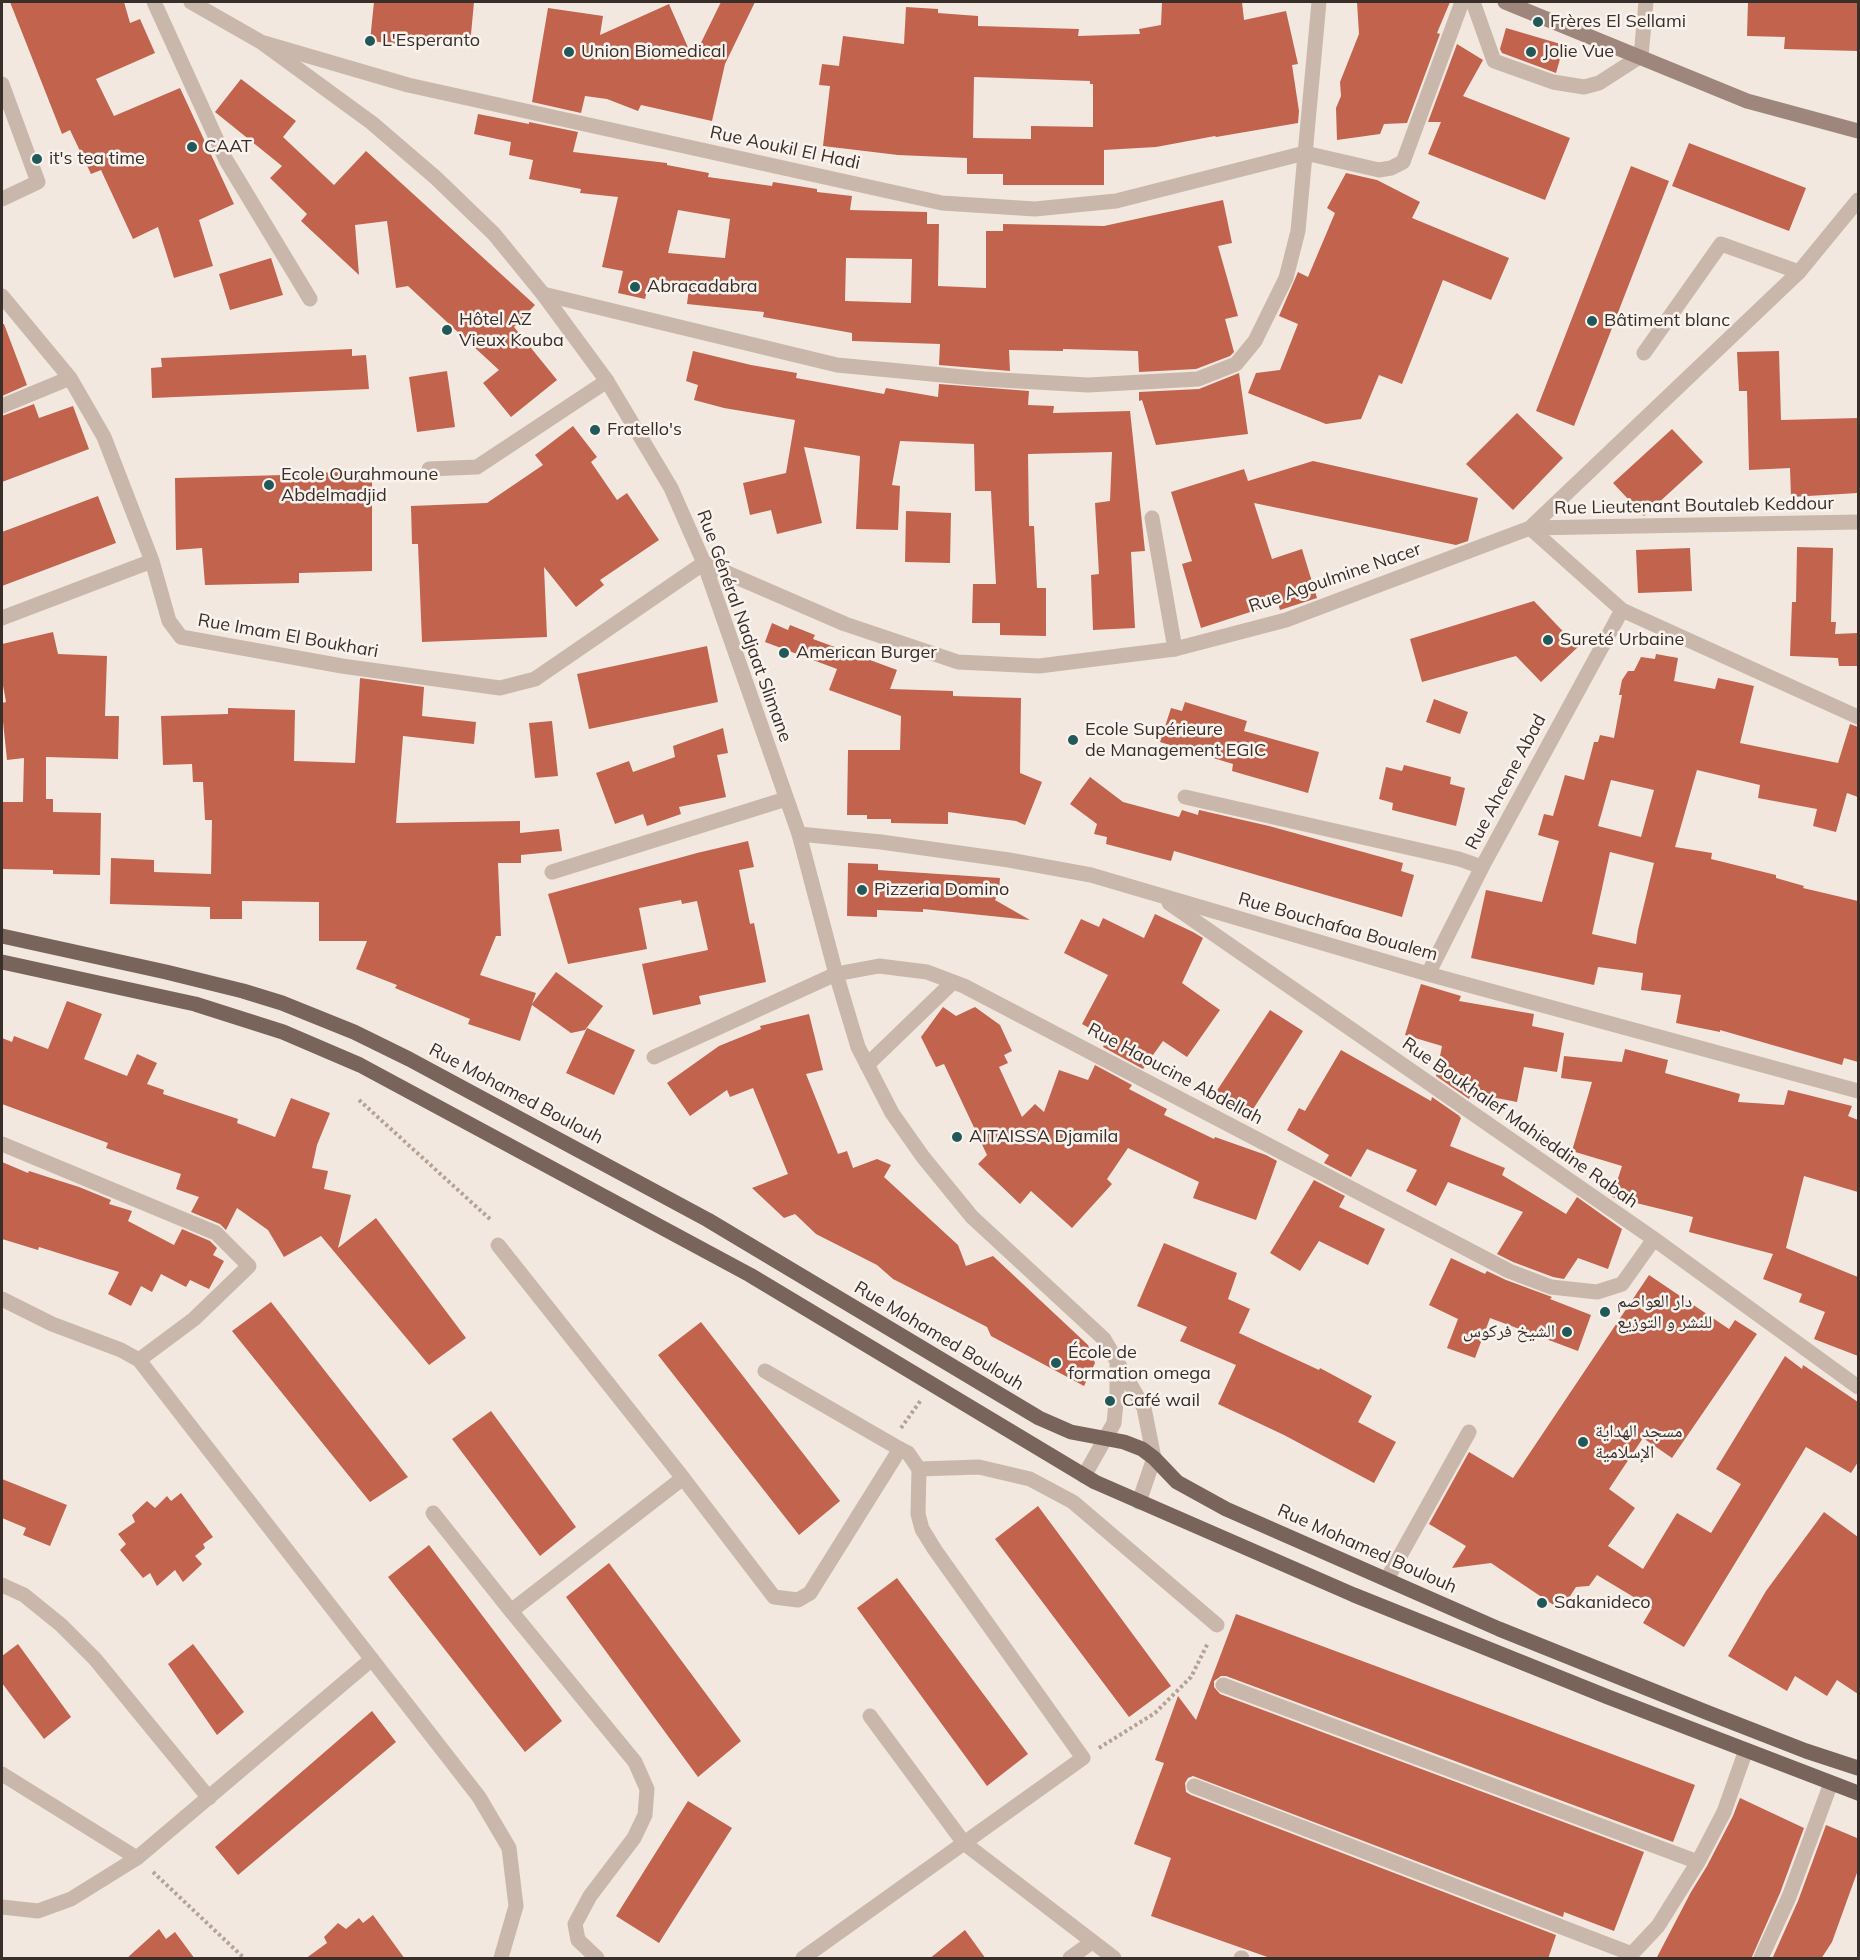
<!DOCTYPE html>
<meta charset="utf-8">
<style>
body{margin:0}
#map{position:relative;width:1860px;height:1960px;overflow:hidden;background:#f2e8df;font-family:Mulish,sans-serif}
canvas{display:block}
.frame{position:absolute;inset:0;border:3px solid #382e2a;pointer-events:none}
</style>
<div id="map">
<canvas width="1860" height="1960"></canvas>
<div class="frame"></div>
</div>
<script>
const context = document.querySelector('canvas').getContext('2d');
context.lineJoin = 'round';
function fillPath(path, color) {
  context.fillStyle = color;
  context.fill(path, 'evenodd');
}
function poly(rows) {
  const path = new Path2D();
  for (const r of rows) {
    path.moveTo(r[0], r[1]);
    for (let i = 2; i < r.length; i += 2) path.lineTo(r[i], r[i + 1]);
  }
  return path;
}
function stroke(path, color, width, dash) {
  context.strokeStyle = color;
  context.lineWidth = width;
  context.lineCap = dash ? 'butt' : 'round';
  context.setLineDash(dash || []);
  context.stroke(path);
}
function label(font, color, halo, rows, align = 'center') {
  context.font = font + ' Mulish,"Noto Naskh Arabic",sans-serif';
  context.lineWidth = 5;
  context.setLineDash([]);
  context.textBaseline = 'middle';
  context.strokeStyle = halo;
  context.fillStyle = color;
  for (const [text, x, y, turn = 0] of rows) {
    context.save();
    context.translate(x, y);
    context.rotate((+turn || 0) * Math.PI / 180);
    context.textAlign = isNaN(turn) ? turn : align;
    if (halo) context.strokeText(text, 0, 0);
    context.fillText(text, 0, 0);
    context.restore();
  }
}
const building = poly([
 [10,2,124,2,130,23,140,19,155,53,96,79,114,116,180,88,234,204,199,220,213,266,174,278,158,227,133,239,101,170,91,174,70,130,62,134],
 [374,2,474,2,470,45,417,39,417,46,370,41],
 [721,2,755,2,725,64,712,121,641,105,638,111,607,99,585,96,581,113,532,102,548,8,603,16,600,35,669,4,693,59],
 [1162,2,1242,2,1244,20,1286,11,1298,64,1292,65,1299,111,1298,123,1216,137,1215,136,1156,147,1104,150,1104,185,1003,185,1003,174,967,174,967,158,898,155,823,146,830,86,819,85,822,64,839,66,843,36,904,44,906,7,938,9,938,13,978,16,978,26,1079,29,1078,36,1140,34,1139,29,1161,25],
 [974,77,1090,81,1090,84,1093,84,1093,127,1031,126,1031,139,973,138],
 [1357,2,1450,2,1437,33,1440,34,1407,123,1384,124,1380,134,1337,140,1336,108,1341,96,1340,82,1359,34],
 [1748,2,1858,2,1858,51,1784,49,1785,37,1747,36],
 [1506,28,1564,45,1556,73,1502,53,1500,49],
 [1457,44,1483,60,1463,96,1570,138,1545,200,1428,154,1441,122,1428,122],
 [241,79,296,121,283,137,334,185,366,151,535,305,514,327,557,380,511,417,483,383,499,370,408,286,396,288,387,221,355,225,359,275,301,221,307,214,270,178,282,166,215,112],
 [478,114,529,124,529,122,578,132,573,152,667,163,667,165,709,173,708,177,772,186,773,182,817,189,817,192,852,196,850,210,927,212,927,224,939,224,938,286,986,288,986,231,1003,231,1003,224,1104,226,1223,200,1232,243,1218,246,1238,316,1225,319,1234,352,1230,356,1196,369,1139,372,1138,351,1063,349,1063,351,1009,350,1010,371,939,365,940,344,852,341,852,333,763,317,764,312,687,304,689,288,650,278,645,299,618,293,623,271,602,267,618,197,580,193,581,189,529,179,533,160,509,155,511,142,474,134],
 [678,210,730,219,725,258,668,253],
 [846,258,912,259,911,303,845,301],
 [1689,143,1806,188,1789,231,1672,186],
 [1631,166,1669,181,1574,426,1536,411],
 [1346,173,1377,180,1420,202,1412,218,1509,258,1491,300,1443,280,1402,384,1379,375,1361,419,1326,424,1248,393,1256,373,1280,370,1298,324,1279,316,1298,272,1308,277,1335,213,1327,208],
 [271,258,283,295,230,310,219,274],
 [2,324,4,324,27,385,2,396],
 [352,349,352,356,366,355,369,389,152,398,151,368,162,367,161,358],
 [693,351,751,365,797,373,796,378,884,394,886,388,938,397,939,384,1029,391,1028,405,1054,406,1053,413,1130,411,1145,551,1131,552,1135,628,1093,630,1091,575,1099,574,1095,503,1110,501,1112,452,1028,454,1029,526,1034,526,1037,588,1046,588,1046,636,1000,635,1000,623,972,623,973,584,996,584,991,491,975,491,974,444,900,441,892,485,900,486,898,530,856,529,860,456,804,447,822,523,777,534,771,510,750,515,743,483,786,473,795,420,724,408,694,400,698,385,686,381],
 [1779,351,1781,420,1858,418,1858,493,1791,497,1790,468,1749,470,1747,391,1739,391,1737,352],
 [447,371,455,427,417,432,409,377],
 [1239,373,1248,434,1156,445,1142,400,1139,401,1139,392,1199,389],
 [34,404,39,418,73,406,89,449,2,482,2,416],
 [1517,413,1563,458,1513,510,1466,464],
 [573,426,597,457,591,462,617,500,627,493,659,540,600,580,604,585,576,607,544,567,547,637,422,642,418,544,412,544,411,506,487,503,543,465,535,455],
 [1672,429,1703,462,1644,516,1613,483],
 [1313,461,1478,498,1468,541,1456,545,1254,503,1272,559,1302,549,1317,598,1280,610,1278,603,1201,628,1182,564,1192,561,1171,492,1244,469,1248,481],
 [372,471,372,571,299,573,299,583,205,585,202,548,176,550,175,478,284,475,284,474],
 [98,496,116,543,2,586,2,532],
 [906,511,951,513,950,563,905,562],
 [1797,547,1833,548,1831,622,1836,622,1835,634,1858,633,1858,666,1839,666,1838,658,1790,656,1792,602,1796,602],
 [1690,548,1692,591,1638,593,1636,550],
 [1534,601,1578,647,1541,682,1516,656,1422,682,1410,639],
 [772,623,788,630,790,625,815,635,813,639,897,670,890,689,953,691,953,696,1021,698,1020,773,1042,782,1025,825,1016,821,948,812,948,824,891,823,891,819,867,819,867,815,847,815,848,750,900,750,901,716,829,690,837,669,765,642],
 [53,632,58,654,107,656,105,716,119,716,118,759,46,757,46,799,53,799,53,812,101,813,100,875,53,874,53,870,2,869,2,802,23,802,24,758,7,760,2,712,2,703,6,702,2,680,2,644],
 [707,646,718,702,589,729,577,674],
 [1656,654,1678,658,1674,681,1715,689,1718,678,1754,686,1740,743,1838,763,1850,724,1858,727,1858,797,1847,793,1836,832,1813,826,1817,809,1758,798,1760,785,1697,770,1675,847,1712,853,1711,859,1776,875,1776,878,1804,886,1803,888,1858,901,1858,1062,1844,1058,1842,1065,1720,1030,1720,1032,1676,1023,1681,995,1641,990,1643,973,1598,967,1594,985,1471,958,1486,890,1542,902,1559,841,1538,835,1544,814,1553,816,1565,775,1584,780,1594,742,1598,742,1600,735,1614,738,1622,695,1619,695,1622,680,1628,671,1634,671,1641,657,1655,659],
 [1611,780,1654,790,1641,837,1598,826],
 [1610,852,1654,863,1638,930,1636,944,1592,934],
 [360,678,424,687,422,716,476,722,474,744,403,736,396,823,520,821,520,833,559,829,562,851,521,855,521,863,498,863,501,936,496,936,480,975,536,993,532,1004,556,972,603,1006,585,1030,571,1033,532,1005,520,1041,468,1024,470,1019,395,988,397,985,356,969,367,941,319,941,319,902,242,901,242,919,210,919,210,907,110,904,111,858,154,860,154,872,211,874,212,820,205,820,203,782,193,782,192,764,163,765,161,716,228,714,228,708,295,710,294,761,355,763],
 [1434,699,1468,712,1460,734,1426,722],
 [1185,702,1247,721,1244,731,1319,752,1308,793,1232,771,1233,764,1160,742,1171,708,1182,711],
 [552,721,558,776,535,778,529,723],
 [723,728,728,753,717,755,726,797,679,807,681,814,647,826,643,814,615,824,596,773,629,761,633,772,675,757,673,746],
 [1404,765,1451,777,1450,784,1465,788,1456,826,1392,810,1393,803,1379,799,1386,767,1402,771],
 [1090,777,1123,802,1179,817,1182,810,1198,815,1199,810,1269,826,1403,863,1401,871,1414,875,1402,917,1174,851,1171,861,1106,844,1107,837,1094,834,1097,824,1070,804],
 [748,841,754,867,739,870,750,924,754,923,766,982,699,996,701,1004,653,1015,642,964,708,950,697,901,682,904,681,900,639,908,647,949,568,964,548,894,697,853],
 [848,863,878,864,878,870,1000,878,999,891,995,900,1030,920,923,909,923,912,877,910,877,917,847,916],
 [1155,914,1193,932,1203,938,1182,983,1220,1010,1187,1057,1163,1041,1143,1069,1103,1047,1107,1038,1082,1024,1108,975,1064,953,1081,919,1099,927,1103,918,1144,938],
 [1421,984,1461,996,1459,1001,1534,1014,1532,1026,1564,1033,1557,1072,1524,1067,1517,1102,1471,1093,1469,1099,1436,1076,1442,1046,1405,1035],
 [67,1001,102,1014,84,1059,127,1076,137,1054,157,1063,147,1084,164,1090,163,1094,238,1119,237,1123,275,1137,291,1098,330,1113,317,1145,312,1168,328,1171,324,1189,351,1195,338,1248,376,1218,466,1338,429,1365,321,1236,284,1257,268,1230,237,1208,226,1230,220,1224,191,1212,199,1197,176,1189,181,1174,106,1148,108,1143,2,1104,2,1038,12,1042,14,1036,48,1049],
 [943,1007,956,1016,975,1007,1000,1025,1012,1051,1004,1055,1008,1063,999,1067,1022,1117,1035,1104,1044,1112,1059,1070,1088,1080,1095,1065,1132,1085,1129,1089,1167,1109,1164,1115,1214,1139,1215,1137,1266,1155,1277,1161,1256,1220,1193,1198,1199,1182,1128,1148,1107,1179,1112,1184,1072,1228,1031,1191,1020,1204,978,1164,987,1155,944,1064,936,1067,921,1037],
 [1270,1010,1303,1031,1250,1114,1216,1092],
 [809,1014,823,1070,806,1074,838,1154,847,1151,853,1168,877,1159,891,1165,884,1177,958,1245,966,1266,993,1256,1088,1345,1095,1363,1084,1386,991,1336,987,1327,893,1279,877,1265,816,1234,795,1214,784,1218,752,1188,788,1174,753,1088,730,1097,727,1090,690,1116,667,1083,719,1046,761,1029,760,1026],
 [587,1028,635,1050,614,1095,566,1073],
 [1625,1049,1668,1060,1665,1073,1740,1094,1738,1102,1784,1105,1788,1090,1852,1106,1848,1116,1858,1120,1858,1192,1804,1176,1786,1248,1858,1277,1858,1356,1814,1339,1825,1312,1799,1302,1802,1294,1763,1279,1773,1254,1689,1232,1693,1217,1612,1197,1622,1166,1572,1151,1592,1082,1561,1078,1564,1056,1622,1062],
 [1341,1050,1431,1101,1432,1097,1461,1117,1458,1116,1461,1118,1450,1146,1505,1168,1502,1175,1566,1214,1577,1197,1622,1229,1608,1269,1578,1258,1564,1279,1553,1277,1513,1262,1497,1254,1523,1212,1448,1182,1436,1206,1406,1191,1417,1170,1367,1149,1351,1177,1324,1163,1329,1155,1287,1130,1299,1108,1305,1111],
 [2,1162,28,1173,29,1171,79,1187,111,1200,109,1204,132,1211,128,1221,174,1245,182,1229,210,1241,217,1248,213,1255,224,1261,209,1289,190,1280,186,1287,161,1274,152,1292,141,1286,131,1306,108,1294,119,1272,39,1247,38,1250,2,1239],
 [1314,1180,1345,1196,1339,1207,1385,1229,1368,1265,1319,1241,1300,1271,1270,1253],
 [1164,1243,1237,1273,1228,1299,1250,1309,1239,1333,1319,1370,1320,1368,1372,1396,1358,1422,1396,1442,1374,1483,1284,1435,1218,1404,1236,1365,1180,1341,1187,1327,1137,1306],
 [1451,1258,1485,1274,1487,1271,1506,1280,1552,1297,1550,1299,1591,1315,1578,1351,1490,1318,1475,1358,1447,1348,1458,1319,1429,1305],
 [1649,1275,1729,1329,1735,1320,1757,1334,1672,1458,1643,1438,1609,1489,1635,1508,1608,1546,1643,1569,1677,1513,1711,1533,1741,1484,1716,1469,1785,1356,1802,1369,1803,1365,1858,1402,1858,1462,1851,1473,1806,1447,1684,1647,1643,1623,1652,1608,1597,1575,1589,1586,1576,1587,1561,1610,1491,1563,1452,1568,1466,1546,1429,1524,1469,1452,1513,1478],
 [271,1302,408,1477,370,1502,232,1331],
 [701,1322,840,1501,799,1535,658,1355],
 [491,1411,576,1527,540,1556,452,1439],
 [2,1479,67,1505,50,1546,23,1535,26,1528,2,1518],
 [181,1493,213,1537,203,1544,205,1548,195,1556,202,1564,183,1582,175,1570,157,1586,150,1573,143,1578,120,1550,126,1544,118,1534,135,1522,132,1515,147,1501,155,1508,167,1496,171,1501],
 [1038,1506,1171,1686,1129,1717,995,1539],
 [1824,1512,1858,1537,1858,1694,1837,1680,1827,1696,1795,1676,1787,1691,1728,1656,1766,1591],
 [429,1545,562,1721,525,1752,388,1577],
 [609,1563,741,1741,698,1777,566,1597],
 [897,1578,1028,1754,987,1786,857,1608],
 [1236,1614,1695,1785,1673,1842,1226,1676,1221,1676,1214,1681,1214,1687,1220,1694,1644,1852,1614,1931,1564,1912,1563,1917,1193,1776,1188,1778,1185,1783,1186,1792,1191,1795,1556,1935,1548,1959,1273,1959,1151,1916,1171,1858,1134,1844,1164,1763,1155,1760,1178,1696,1196,1720],
 [18,1644,71,1717,44,1739,2,1683,2,1656],
 [193,1644,244,1712,217,1735,168,1664],
 [372,1711,396,1742,238,1875,215,1847],
 [1740,1798,1804,1828,1780,1893,1751,1959,1656,1959,1691,1892,1707,1866,1733,1816],
 [688,1801,732,1828,659,1943,616,1916],
 [1826,1825,1857,1838,1858,1870,1832,1942,1821,1959,1772,1959,1798,1901],
 [373,1915,405,1959,305,1959,327,1943,324,1937,338,1923,346,1929,359,1918,363,1923],
 [159,1929,166,1939,175,1932,195,1959,126,1959],
 [965,1930,986,1959,929,1959]
]);
const path = poly([
 [359,1100,491,1220],
 [901,1428,921,1400],
 [1099,1748,1155,1713,1191,1677,1208,1643],
 [153,1872,244,1958]
]);
const service = poly([
 [1473,2,1494,61,1553,82,1584,87,1599,83,1641,56],
 [1305,153,1379,170,1391,168,1403,162,1462,2],
 [1644,353,1721,244,1799,272],
 [1152,518,1175,649],
 [1185,797,1459,859,1482,867],
 [867,1065,953,982],
 [498,1245,683,1478],
 [765,1371,900,1449],
 [919,1469,979,1467,1030,1479,1073,1502,1217,1625],
 [433,1513,511,1611],
 [1387,1579,1469,1432],
 [870,1716,964,1843],
 [2,1774,137,1858],
 [1070,1958,1092,1942]
]);
const minor = poly([
 [154,2,226,160,310,299],
 [264,43,408,85,942,203,1035,209,1116,201,1305,153],
 [1641,56,1646,2],
 [2,84,38,182,2,199],
 [543,294,837,365,984,379,1088,385,1198,379,1236,364,1255,341,1286,278,1298,231,1319,2],
 [2,296,70,378,104,437,152,561,169,621,181,637,342,666,500,688,535,679,704,563,845,624,958,662,1039,666,1175,649,1286,620,1530,528,1799,272,1858,200],
 [2,406,70,378],
 [429,469,477,467,607,381],
 [1530,528,1622,610,1858,717],
 [1530,528,1858,522],
 [2,618,152,561],
 [799,834,881,842,1009,860,1091,875,1428,974,1858,1091],
 [552,872,786,799],
 [1169,903,1654,1239,1858,1387],
 [1428,974,1482,867,1622,610],
 [654,1057,836,974,879,966,927,972,964,986,1509,1271,1551,1287,1597,1292,1622,1284,1654,1239],
 [2,1144,216,1233,249,1266,194,1319,139,1360],
 [2,1299,52,1324,121,1350,139,1360,479,1797,509,1848,516,1906,501,1958],
 [2,1585,24,1595,61,1625,95,1659,209,1798],
 [1223,1685,1698,1862],
 [1194,1786,1632,1954],
 [964,1843,1114,1958],
 [2,1907,38,1911,71,1899,137,1858,372,1659],
 [597,1958,578,1940,575,1924,590,1896,634,1838,645,1815,647,1789,635,1762,511,1611,683,1478,774,1597,798,1600,810,1593,900,1449,908,1453,919,1469,918,1514,922,1529,935,1550,1083,1758,803,1958],
 [1241,1958,1242,1958],
 [1628,1958,1658,1926,1698,1862,1724,1812,1746,1750],
 [1761,1958,1789,1897,1831,1783]
]);
const tertiary = poly([
 [191,2,261,42,372,123,436,178,494,234,543,294,607,381,671,488,704,563,799,834,836,974,858,1047,892,1113,923,1157,972,1217,1104,1339,1144,1408,1154,1458,1139,1502],
 [1084,1476,1114,1423,1117,1393,1117,1365]
]);
const secondary = poly([
 [1505,2,1747,101,1858,131]
]);
const primary = poly([
 [2,936,166,972,243,991,282,1003,354,1032,409,1059,708,1220,1039,1418,1071,1432,1124,1442,1142,1449,1154,1458,1177,1482,1226,1509,1499,1629,1706,1712,1806,1751,1858,1768],
 [2,962,195,1004,283,1032,360,1065,750,1275,1095,1482,1354,1595,1608,1697,1858,1793]
]);
const markers = [
 [1538,22,6,"#215859"],
 [370,41,6,"#215859"],
 [569,52,6,"#215859"],
 [1531,52,6,"#215859"],
 [192,147,6,"#215859"],
 [37,159,6,"#215859"],
 [635,287,6,"#215859"],
 [1592,321,6,"#215859"],
 [447,330,6,"#215859"],
 [595,430,6,"#215859"],
 [269,485,6,"#215859"],
 [1548,640,6,"#215859"],
 [784,653,6,"#215859"],
 [1073,740,6,"#215859"],
 [862,890,6,"#215859"],
 [957,1137,6,"#215859"],
 [1605,1312,6,"#215859"],
 [1567,1332,6,"#215859"],
 [1056,1363,6,"#215859"],
 [1110,1401,6,"#215859"],
 [1583,1442,6,"#215859"],
 [1542,1603,6,"#215859"]
];
const poiNames = [
 ["Frères El Sellami",1550,22],
 ["L'Esperanto",382,41],
 ["Union Biomedical",581,52],
 ["Jolie Vue",1543,52],
 ["CAAT",204,147],
 ["it's tea time",49,159],
 ["Abracadabra",647,287],
 ["Hôtel AZ",459,320],
 ["Vieux Kouba",459,341],
 ["Bâtiment blanc",1604,321],
 ["Fratello's",607,430],
 ["Ecole Ourahmoune",281,475],
 ["Abdelmadjid",281,496],
 ["Sureté Urbaine",1560,640],
 ["American Burger",796,653],
 ["Ecole Supérieure",1085,730],
 ["de Management EGIC",1085,751],
 ["Pizzeria Domino",874,890],
 ["AITAISSA Djamila",969,1137],
 ["دار العواصم",1617,1302],
 ["للنشر و التوزيع",1617,1323],
 ["الشيخ فركوس",1555,1332,"right"],
 ["École de",1068,1353],
 ["formation omega",1068,1374],
 ["Café wail",1122,1401],
 ["مسجد الهداية",1595,1432],
 ["الإسلامية",1595,1453],
 ["Sakanideco",1554,1603]
];
const streetNames = [
 ["Rue Aoukil El Hadi",785,148,12],
 ["Rue Lieutenant Boutaleb Keddour",1694,506,-1],
 ["Rue Agoulmine Nacer",1335,578,-19],
 ["Rue Général Nadjaat Slimane",744,626,70],
 ["Rue Imam El Boukhari",288,636,10],
 ["Rue Ahcene Abad",1506,782,-62],
 ["Rue Bouchafaa Boualem",1338,927,16],
 ["Rue Haoucine Abdellah",1175,1074,28],
 ["Rue Mohamed Boulouh",516,1094,28],
 ["Rue Boukhalef Mahieddine Rabah",1520,1123,35],
 ["Rue Mohamed Boulouh",939,1336,31],
 ["Rue Mohamed Boulouh",1367,1549,24]
];
fillPath(building, '#c2634d');
stroke(path, '#b6a195', 4, [3, 3]);
stroke(service, '#cab7ab', 15);
stroke(minor, '#cab7ab', 15);
stroke(tertiary, '#cab7ab', 15);
stroke(secondary, '#9e867c', 15);
stroke(primary, '#79645c', 15);
for (const [x, y, r, color] of markers) {
  const dot = new Path2D();
  dot.arc(x, y, r, 0, 2 * Math.PI);
  context.fillStyle = color;
  context.fill(dot);
  stroke(dot, '#faf2ec', 2);
}
label('18px', '#382e2a', '#faf2ec', poiNames, 'left');
label('18px', '#382e2a', '#faf2ec', streetNames);
</script>
